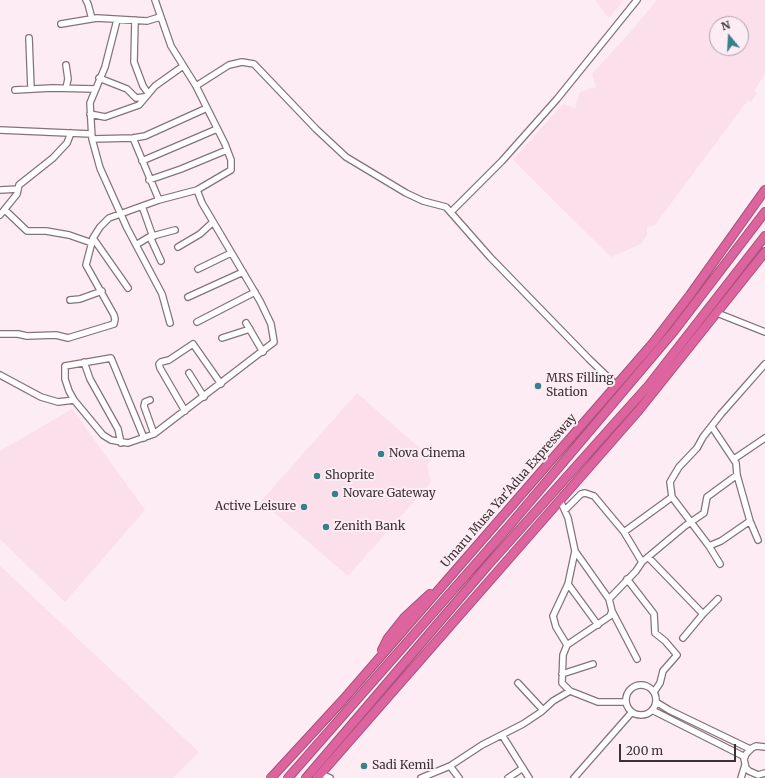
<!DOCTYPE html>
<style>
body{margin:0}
#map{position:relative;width:765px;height:778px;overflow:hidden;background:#fdecf3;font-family:Merriweather,serif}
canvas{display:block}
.north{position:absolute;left:709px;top:16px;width:40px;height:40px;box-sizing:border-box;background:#fdecf3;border:1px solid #afa2a7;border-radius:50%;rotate:342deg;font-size:11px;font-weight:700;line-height:16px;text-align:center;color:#3a3336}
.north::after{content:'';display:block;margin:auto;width:14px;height:18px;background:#398189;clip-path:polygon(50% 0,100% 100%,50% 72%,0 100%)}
.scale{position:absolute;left:619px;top:744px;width:117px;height:18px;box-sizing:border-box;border:2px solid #3a3336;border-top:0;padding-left:5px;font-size:12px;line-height:14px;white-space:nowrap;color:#3a3336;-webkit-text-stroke:3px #fdecf3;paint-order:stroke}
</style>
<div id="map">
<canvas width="765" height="778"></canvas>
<div class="north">N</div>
<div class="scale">200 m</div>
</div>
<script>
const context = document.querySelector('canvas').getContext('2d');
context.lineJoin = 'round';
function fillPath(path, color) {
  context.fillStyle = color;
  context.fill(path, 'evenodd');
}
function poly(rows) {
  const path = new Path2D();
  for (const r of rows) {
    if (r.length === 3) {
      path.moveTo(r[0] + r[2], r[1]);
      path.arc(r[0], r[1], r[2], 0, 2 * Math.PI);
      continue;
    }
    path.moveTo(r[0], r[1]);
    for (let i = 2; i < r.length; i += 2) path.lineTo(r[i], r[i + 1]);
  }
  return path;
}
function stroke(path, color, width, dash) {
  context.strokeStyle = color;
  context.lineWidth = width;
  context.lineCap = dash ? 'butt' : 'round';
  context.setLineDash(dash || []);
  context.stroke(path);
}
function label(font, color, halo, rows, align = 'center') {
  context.font = font + ' Merriweather,serif';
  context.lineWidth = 4;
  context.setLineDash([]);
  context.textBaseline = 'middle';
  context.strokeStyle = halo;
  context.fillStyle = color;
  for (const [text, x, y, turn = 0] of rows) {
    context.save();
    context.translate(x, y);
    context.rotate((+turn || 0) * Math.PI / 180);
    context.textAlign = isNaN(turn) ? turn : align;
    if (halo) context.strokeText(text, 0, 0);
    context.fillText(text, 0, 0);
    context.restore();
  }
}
const built = poly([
 [595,0,624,0,609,18],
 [657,0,765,0,765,74,754,91,757,93,751,102,748,100,654,226,647,227,647,235,641,244,611,257,513,160,563,104,575,108,580,92,596,87,592,74,633,29],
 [717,24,741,24,741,48,717,48],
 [357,393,432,459,427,465,431,482,348,576,261,501],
 [72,409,145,510,65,602,0,539,0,451],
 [0,566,199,752,173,778,0,778]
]);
const minor = poly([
 [86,0,88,4,92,19],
 [117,20,105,67,90,103,92,139,100,168,127,228,162,294,170,323],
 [135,20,134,62,143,86,148,93],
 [61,24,97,18,147,21,160,17],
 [29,38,31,89],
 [99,78,127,89,136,98,144,97],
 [196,86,229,65,242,62,254,64,316,129,346,157,406,193,423,201,446,207,490,257,589,359,616,385],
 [66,88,68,79,66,65],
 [15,90,52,88,95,89],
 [90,114,105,117,139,105,155,86,183,66],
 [0,130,91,134],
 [133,138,159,200],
 [92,139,133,138,145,136,207,108],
 [142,161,217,129],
 [149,180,181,169,227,150],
 [0,190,18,189],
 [142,206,153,237],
 [5,210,27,231,46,231,69,235,92,243],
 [451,212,502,161,557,99,637,0],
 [0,215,17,194,19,185,53,158,67,143,71,133],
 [150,237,161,261],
 [93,238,128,288],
 [136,245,149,237,175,230],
 [178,247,200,234,213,222],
 [198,269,231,253],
 [188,297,243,272],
 [70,300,80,299,102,291],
 [717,313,765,332],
 [197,322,255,292],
 [246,323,263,352],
 [0,334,18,334,27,336,56,335,68,338,114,324,115,319,114,315,86,265,93,238,100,227,109,218,159,200,197,190,231,170,231,160,225,144,196,86,171,46,155,0],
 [222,338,250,329],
 [84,362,90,379,118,429,121,443],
 [189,373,204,397],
 [0,375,41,397,58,402,74,400,103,435,111,440,128,443,154,434,274,342,271,324,260,301,202,203,197,190],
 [74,400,69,391,65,379,65,366,111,358,144,438],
 [150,400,145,402,144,406,154,434],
 [185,411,160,368,159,364,161,362,169,360,193,344,221,384],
 [712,427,736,463,737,475,750,521,758,540],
 [734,459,765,438],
 [672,497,709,546,720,564],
 [560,500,568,518,575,551,609,599,612,611,610,616,567,645,563,655,562,683,570,691,598,702,626,702],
 [565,510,581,494,585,493,594,496,624,532,642,562],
 [624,532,672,497,670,482,679,467,697,448,703,437,721,414,765,364],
 [709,546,721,541,750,521],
 [648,557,703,614],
 [627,579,654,614,655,633,665,641,677,655,663,671,660,683,654,692],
 [568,584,598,625],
 [609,599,636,571,642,562,685,526,704,513,707,497,737,475],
 [612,611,637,659],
 [683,638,703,614,718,599],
 [567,645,556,627,553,616,568,584,575,551],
 [562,674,593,664],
 [518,683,543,710],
 [641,700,15],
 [656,702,669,710,750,749],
 [652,710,745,757],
 [502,735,529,778],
 [765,747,756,746,752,748,746,754,744,759,746,768,749,771,758,775,765,773],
 [450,766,459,778],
 [321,774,330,778],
 [421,778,450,766,482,745,523,724,541,712,553,701,570,691],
 [508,778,523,768],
 [574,778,632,712],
 [741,778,745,765]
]);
const highway = poly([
 [382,650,388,638,404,618,430,594],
 [271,778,342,701,653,343,690,295,765,190],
 [288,778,510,525,674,331,765,212],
 [306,778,488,565,649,385,765,236],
 [317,778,639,410,765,252]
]);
const markers = [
 [538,386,4,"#398189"],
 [381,454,4,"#398189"],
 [317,476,4,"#398189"],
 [335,494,4,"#398189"],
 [304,507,4,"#398189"],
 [326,527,4,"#398189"],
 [364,766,4,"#398189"]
];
const poiNames = [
 ["MRS Filling",546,379],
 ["Station",546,393],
 ["Nova Cinema",389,454],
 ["Shoprite",325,476],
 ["Novare Gateway",343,494],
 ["Active Leisure",296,507,"right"],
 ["Zenith Bank",334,527],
 ["Sadi Kemil",372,766]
];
const streetNames = [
 ["Umaru Musa Yar'Adua Expressway",509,491,-49]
];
fillPath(built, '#fbdfea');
stroke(minor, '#85737a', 8);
stroke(highway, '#a4537a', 10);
stroke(minor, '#fff', 5.5);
stroke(highway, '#dd649f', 8);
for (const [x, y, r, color] of markers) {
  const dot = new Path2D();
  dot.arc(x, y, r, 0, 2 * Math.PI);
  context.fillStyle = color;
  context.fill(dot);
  stroke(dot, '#fdecf3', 1.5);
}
label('12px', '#3a3336', '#fdecf3', poiNames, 'left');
label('12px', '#3a3336', '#fdecf3', streetNames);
</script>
